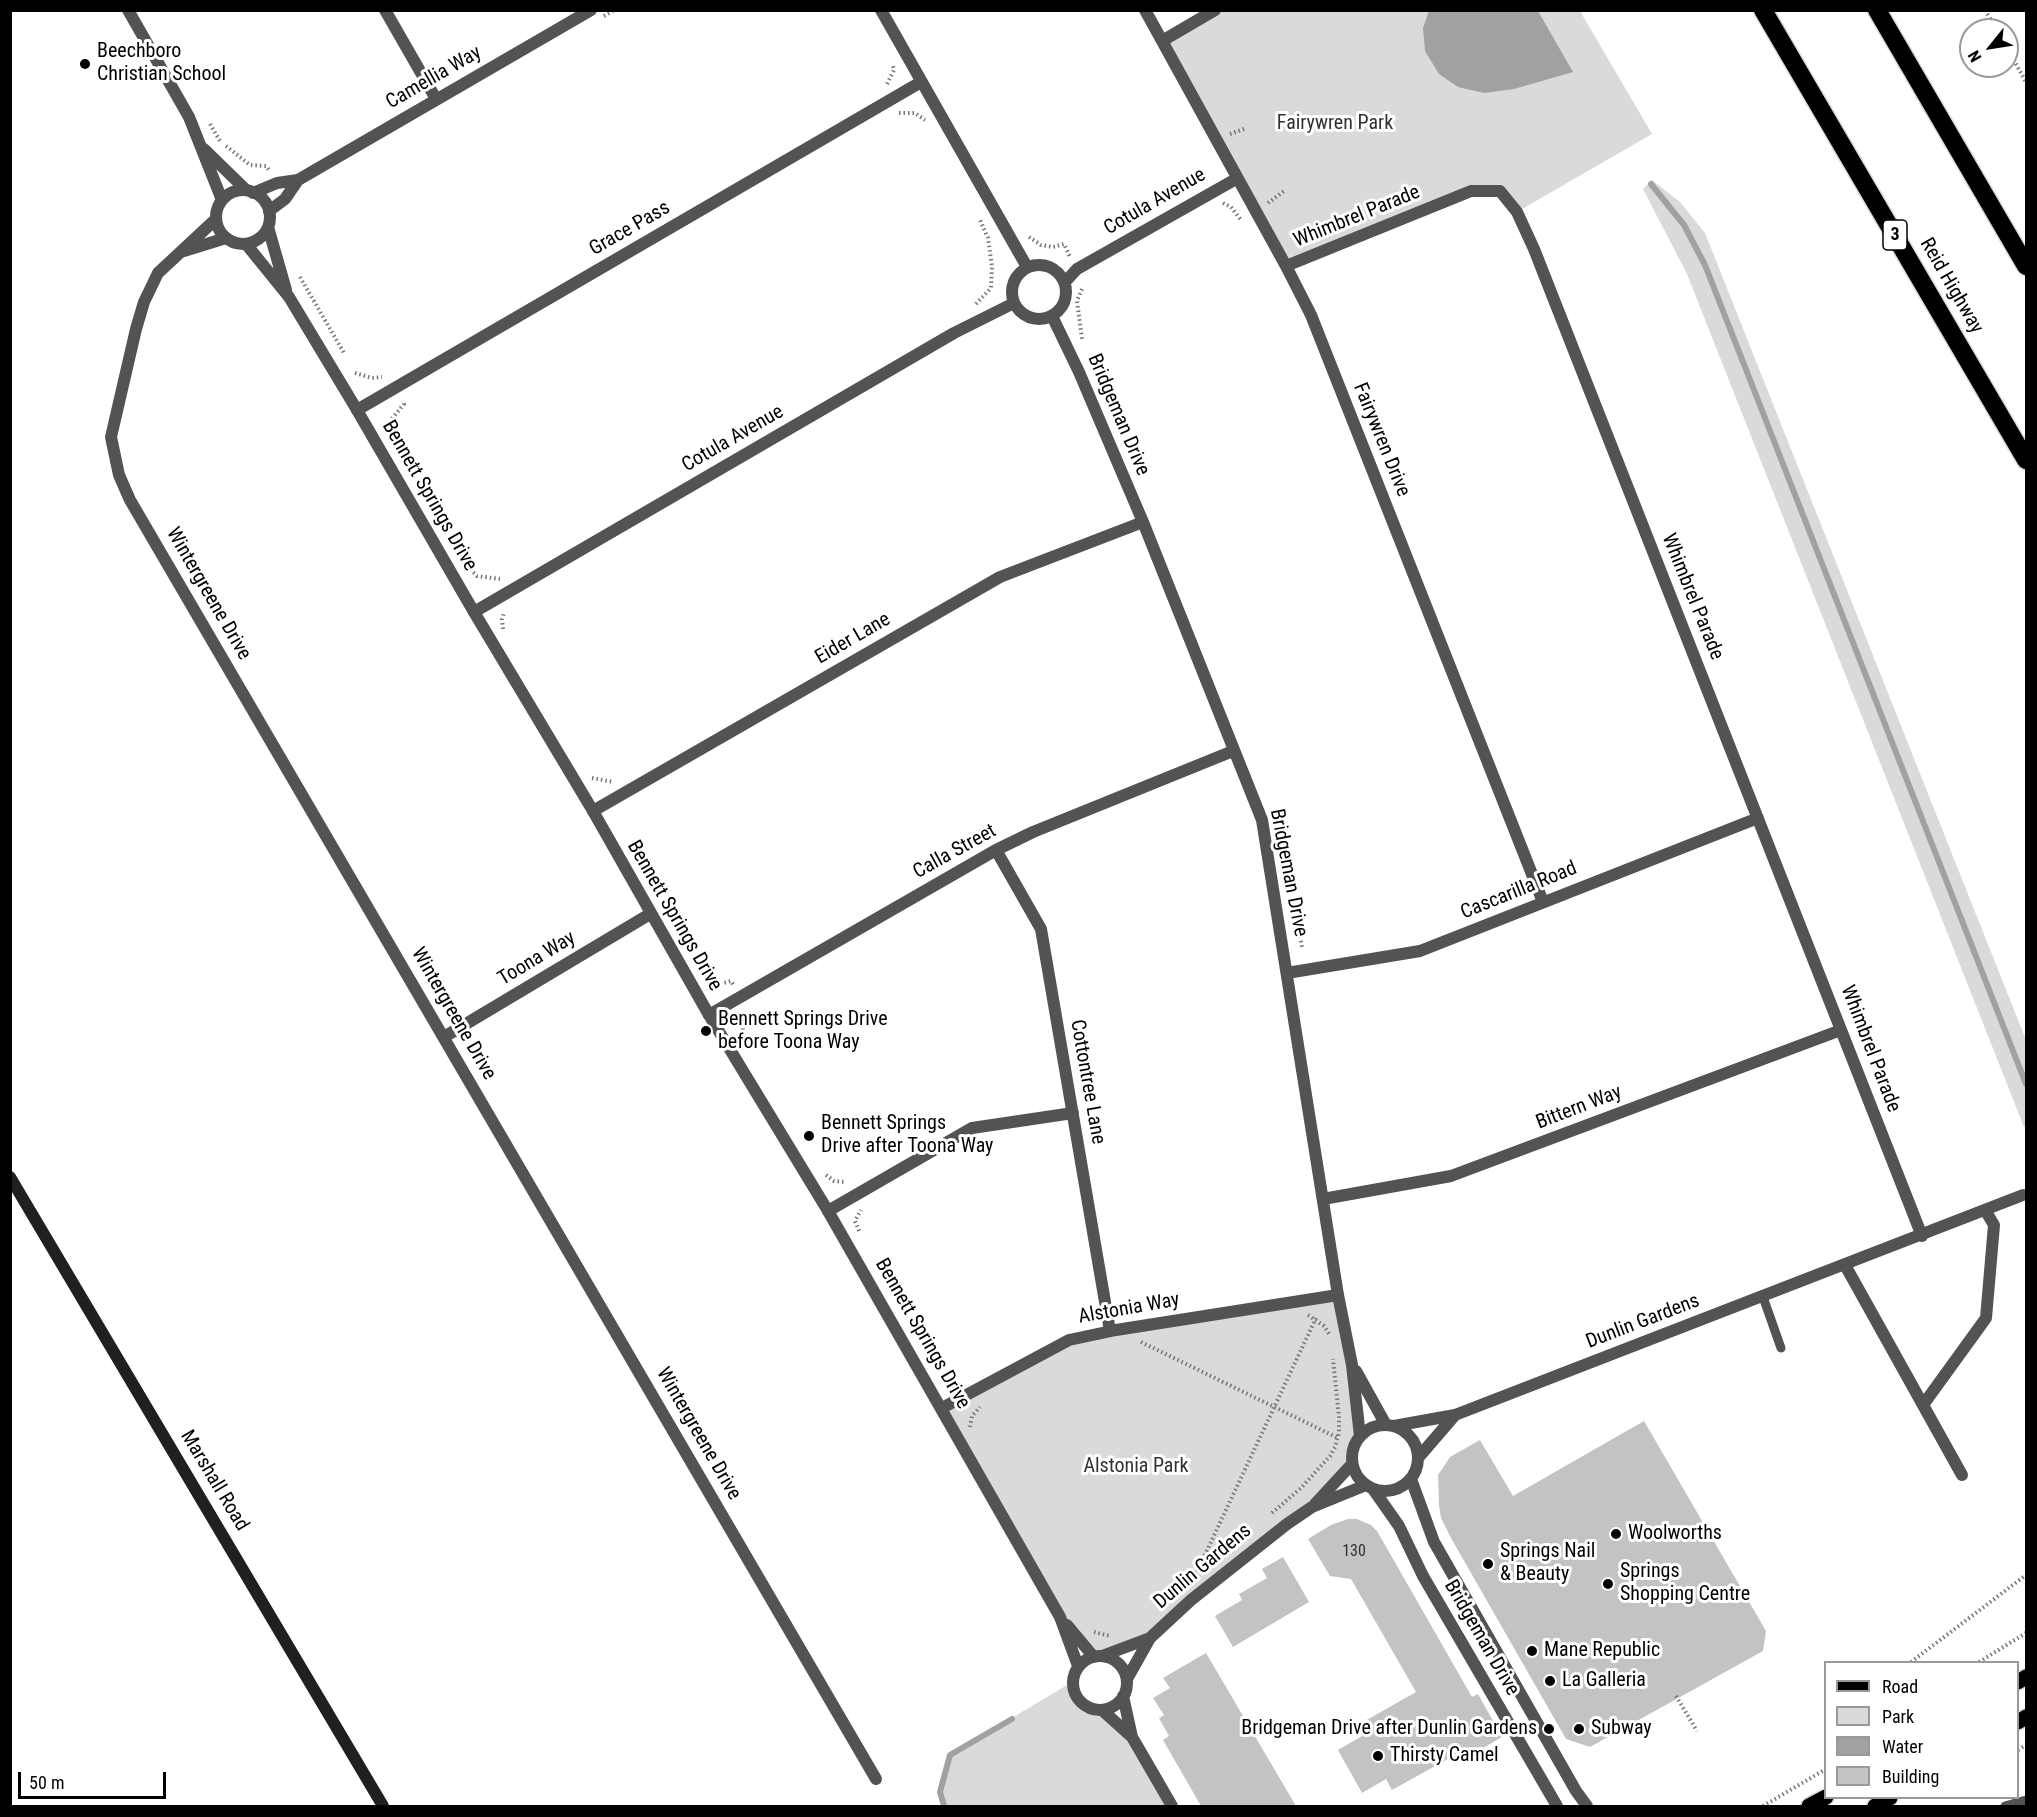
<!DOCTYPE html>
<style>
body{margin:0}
#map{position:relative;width:2037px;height:1817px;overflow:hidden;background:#fff;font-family:"Roboto Condensed",sans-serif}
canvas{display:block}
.frame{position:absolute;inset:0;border:12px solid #000;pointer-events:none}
.legend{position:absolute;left:1824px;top:1661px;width:195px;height:138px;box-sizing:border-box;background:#fff;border:2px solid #999;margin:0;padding:8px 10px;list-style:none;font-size:18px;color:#000}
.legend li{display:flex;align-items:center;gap:12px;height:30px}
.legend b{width:30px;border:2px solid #999}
.north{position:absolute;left:1959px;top:18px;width:60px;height:60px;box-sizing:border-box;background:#fff;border:2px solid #999;border-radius:50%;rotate:240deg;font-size:16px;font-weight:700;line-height:24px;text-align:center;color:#000}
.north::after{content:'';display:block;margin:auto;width:21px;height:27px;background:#000;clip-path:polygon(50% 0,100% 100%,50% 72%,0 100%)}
.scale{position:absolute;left:18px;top:1772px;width:148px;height:27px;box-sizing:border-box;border:3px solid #000;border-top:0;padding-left:8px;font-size:18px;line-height:21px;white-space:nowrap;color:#000;-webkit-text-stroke:4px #fff;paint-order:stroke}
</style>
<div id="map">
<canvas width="2037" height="1817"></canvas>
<div class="frame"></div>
<ul class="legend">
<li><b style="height:8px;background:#000"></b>Road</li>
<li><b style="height:16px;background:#dadada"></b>Park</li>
<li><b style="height:16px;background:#a1a1a1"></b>Water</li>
<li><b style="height:16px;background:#c3c3c3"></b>Building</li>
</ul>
<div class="north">N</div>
<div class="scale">50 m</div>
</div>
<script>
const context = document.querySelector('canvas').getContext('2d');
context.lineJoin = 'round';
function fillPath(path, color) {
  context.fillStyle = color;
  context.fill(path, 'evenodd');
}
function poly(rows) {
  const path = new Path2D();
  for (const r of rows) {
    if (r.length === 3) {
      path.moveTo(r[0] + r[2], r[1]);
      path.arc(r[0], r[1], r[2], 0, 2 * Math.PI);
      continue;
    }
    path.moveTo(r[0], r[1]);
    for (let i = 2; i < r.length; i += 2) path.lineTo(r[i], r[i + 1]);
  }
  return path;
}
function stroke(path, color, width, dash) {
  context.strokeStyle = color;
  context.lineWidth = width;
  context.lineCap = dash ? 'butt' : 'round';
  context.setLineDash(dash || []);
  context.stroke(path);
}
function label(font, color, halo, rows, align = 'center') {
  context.font = font + ' "Roboto Condensed",sans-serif';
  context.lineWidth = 6;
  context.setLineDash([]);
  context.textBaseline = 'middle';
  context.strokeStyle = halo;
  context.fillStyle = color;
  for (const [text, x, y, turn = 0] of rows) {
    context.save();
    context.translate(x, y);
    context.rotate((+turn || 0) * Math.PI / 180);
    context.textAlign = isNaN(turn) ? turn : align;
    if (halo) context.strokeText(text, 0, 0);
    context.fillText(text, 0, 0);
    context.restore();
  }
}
const green = poly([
 [1215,11,1580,11,1652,134,1517,212,1500,191,1471,191,1286,266,1162,41],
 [1652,180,1680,202,1705,233,2026,1040,2026,1126,2024,1127,1687,274,1643,189],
 [1338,1295,1360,1436,1355,1445,1352,1464,1312,1507,1150,1638,1093,1656,1060,1617,942,1408,1069,1340],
 [1072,1682,1074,1691,1084,1705,1102,1710,1132,1737,1172,1806,944,1806,940,1792,950,1755]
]);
const water = poly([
 [1429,11,1538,11,1573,72,1514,89,1484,93,1458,87,1439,74,1425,51,1423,28]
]);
const stream = poly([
 [1651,184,1684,225,1705,265,2026,1084],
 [944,1806,940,1792,950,1755,1012,1719]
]);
const building = poly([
 [1644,1421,1766,1631,1763,1651,1590,1747,1566,1739,1451,1538,1441,1518,1439,1505,1438,1475,1450,1457,1480,1440,1513,1496],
 [1348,1519,1357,1519,1371,1525,1377,1531,1472,1697,1478,1694,1502,1737,1459,1762,1455,1755,1392,1790,1386,1779,1362,1793,1338,1750,1362,1736,1356,1726,1416,1692,1351,1579,1330,1576,1308,1539,1331,1525],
 [1283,1557,1309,1602,1233,1647,1215,1616,1242,1600,1239,1594,1267,1578,1262,1569],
 [1206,1653,1296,1806,1201,1806,1163,1740,1169,1736,1159,1718,1164,1715,1153,1698,1170,1688,1163,1678]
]);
const path = poly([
 [1985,10,1997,30],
 [604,16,614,10],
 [2007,48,2026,82],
 [887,84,894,70,893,66],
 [899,113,915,113,925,120],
 [210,124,220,141],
 [1230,134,1247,128],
 [226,146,250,165,266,166,269,170],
 [1223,203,1231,207,1241,220],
 [1268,203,1284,191],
 [1029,237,1041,245,1053,247,1064,244,1070,257],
 [300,277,344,353],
 [1082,289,1077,301,1082,339],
 [976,304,991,288,992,267,988,238,980,220],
 [355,373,372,378,382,377],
 [391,436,390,421,404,404,402,401],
 [467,566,477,576,500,579],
 [503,629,502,619,504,613],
 [592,778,614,782],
 [1283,839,1302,947],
 [704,976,720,984,731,981,734,986],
 [746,1043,741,1022,748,1011],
 [826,1175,834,1181,846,1182],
 [859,1231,855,1221,861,1210],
 [1308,1315,1324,1326,1329,1334],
 [1141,1342,1338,1438],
 [940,1376,954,1385],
 [970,1427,972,1416,980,1407],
 [1272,1513,1301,1488,1330,1456,1335,1447,1339,1433,1339,1417,1333,1359],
 [1195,1576,1316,1318],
 [1094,1632,1110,1636],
 [1911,1662,2026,1575],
 [1979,1662,2026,1633],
 [1676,1696,1697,1731],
 [2018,1750,2026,1745],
 [1763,1806,1826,1769]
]);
const service = poly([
 [1763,1297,1781,1348],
 [2005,1806,2026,1800]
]);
const minor = poly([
 [385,10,436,99],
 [881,10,1027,267],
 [1145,10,1286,266,1311,315,1543,902],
 [1162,41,1215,10],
 [253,193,277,183,298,180,591,10],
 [269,211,285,199,298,180],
 [216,219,158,273,144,302,136,329,111,437,119,475,130,500,876,1779],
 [184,251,226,238],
 [1039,292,27],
 [1286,266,1471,191,1500,191,1517,212,1534,249,1922,1236],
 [1065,282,1077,269,1236,179],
 [1052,316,1079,372,1143,522,1262,820,1338,1295,1352,1365,1360,1436],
 [357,410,921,82],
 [474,612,954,333,1014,303],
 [593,811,1000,577,1143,522],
 [996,850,1041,929,1110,1331],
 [1287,973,1420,951,1758,818],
 [709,1015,996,850,1033,832,1233,751],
 [444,1037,650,914],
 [1323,1199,1451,1176,1841,1030],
 [828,1211,972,1128,1073,1113],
 [1845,1265,1962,1475],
 [1356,1371,1386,1425],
 [1923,1405,1986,1318,1994,1225,1985,1210],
 [942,1408,1069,1340,1116,1330,1338,1295],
 [1385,1458,33],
 [1394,1426,1455,1415,2023,1195],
 [1418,1458,1455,1415],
 [1411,1479,1434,1542,1576,1791,1587,1806],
 [1373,1489,1399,1526,1423,1576,1557,1806],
 [1315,1504,1352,1464],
 [1102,1656,1150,1638],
 [1127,1679,1150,1638,1191,1600,1287,1524,1312,1507,1366,1485]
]);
const tertiary = poly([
 [128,10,189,117,222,200],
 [204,149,246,190],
 [243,217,27],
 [268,227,286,290],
 [246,244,289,297,357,410,474,612,593,811,709,1015,828,1211,1060,1617,1078,1666],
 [1067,1625,1093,1656],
 [1100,1683,27],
 [1123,1696,1132,1737],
 [1102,1710,1132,1737,1172,1806]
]);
const secondary = poly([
 [10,1177,383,1806]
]);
const primary = poly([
 [2018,1682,2026,1677],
 [2018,1722,2026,1717],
 [1809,1806,1826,1797],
 [1875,1806,1890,1798]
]);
const motorway = poly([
 [1763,10,2026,460],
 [1877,10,2026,266]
]);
const markers = [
 [85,64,6,"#000"],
 [706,1031,6,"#000"],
 [809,1136,6,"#000"],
 [1616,1534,6,"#000"],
 [1488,1564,6,"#000"],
 [1608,1584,6,"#000"],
 [1532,1651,6,"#000"],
 [1550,1681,6,"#000"],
 [1549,1729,6,"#000"],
 [1579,1729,6,"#000"],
 [1378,1756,6,"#000"]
];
const numberNames = [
 ["130",1354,1552]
];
const shields = [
 [1895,235,24]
];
const shieldNames = [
 ["3",1895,235]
];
const poiNames = [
 ["Beechboro",97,52],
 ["Christian School",97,75],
 ["Bennett Springs Drive",718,1020],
 ["before Toona Way",718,1043],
 ["Bennett Springs",821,1124],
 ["Drive after Toona Way",821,1147],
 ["Woolworths",1628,1534],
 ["Springs Nail",1500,1552],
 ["& Beauty",1500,1575],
 ["Springs",1620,1572],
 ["Shopping Centre",1620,1595],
 ["Mane Republic",1544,1651],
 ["La Galleria",1562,1681],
 ["Bridgeman Drive after Dunlin Gardens",1537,1729,"right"],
 ["Subway",1591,1729],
 ["Thirsty Camel",1390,1756]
];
const streetNames = [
 ["Camellia Way",434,78,-30],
 ["Cotula Avenue",1155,202,-30],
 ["Whimbrel Parade",1357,217,-22],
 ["Grace Pass",630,229,-30],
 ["Reid Highway",1951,286,60],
 ["Bridgeman Drive",1118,415,67],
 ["Cotula Avenue",733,439,-30],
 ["Fairywren Drive",1381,440,68],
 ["Bennett Springs Drive",429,496,60],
 ["Wintergreene Drive",208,594,60],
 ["Whimbrel Parade",1692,597,68],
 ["Eider Lane",853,639,-30],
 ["Calla Street",955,852,-29],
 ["Bridgeman Drive",1288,873,79],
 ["Cascarilla Road",1519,891,-22],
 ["Bennett Springs Drive",674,916,60],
 ["Toona Way",537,959,-31],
 ["Wintergreene Drive",453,1014,60],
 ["Whimbrel Parade",1870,1049,69],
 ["Cottontree Lane",1087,1082,80],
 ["Bittern Way",1579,1108,-21],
 ["Alstonia Way",1129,1309,-10],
 ["Dunlin Gardens",1643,1322,-21],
 ["Bennett Springs Drive",922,1334,60],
 ["Wintergreene Drive",698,1434,60],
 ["Marshall Road",214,1481,59],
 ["Dunlin Gardens",1203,1567,-40],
 ["Bridgeman Drive",1481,1638,60]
];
const parkNames = [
 ["Fairywren Park",1335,124],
 ["Alstonia Park",1136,1467]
];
fillPath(green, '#dadada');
fillPath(water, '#a1a1a1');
stroke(stream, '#a1a1a1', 6);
fillPath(building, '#c3c3c3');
stroke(primary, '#dbdbdb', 18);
stroke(motorway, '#dbdbdb', 21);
stroke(path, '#757575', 4, [1.5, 3]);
stroke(service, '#535353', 9);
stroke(minor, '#535353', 12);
stroke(tertiary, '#535353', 12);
stroke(secondary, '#202020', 12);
stroke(primary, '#000', 15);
stroke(motorway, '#000', 18);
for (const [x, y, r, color] of markers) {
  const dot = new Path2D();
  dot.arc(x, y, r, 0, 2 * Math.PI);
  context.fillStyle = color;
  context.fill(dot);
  stroke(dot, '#fff', 2);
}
label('16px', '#313131', null, numberNames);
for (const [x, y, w] of shields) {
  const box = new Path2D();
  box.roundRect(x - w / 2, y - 15, w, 30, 4.5);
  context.fillStyle = '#fff';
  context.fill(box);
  stroke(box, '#000', 1.5);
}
label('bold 18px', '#000', null, shieldNames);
label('20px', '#000', '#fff', poiNames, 'left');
label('20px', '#000', '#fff', streetNames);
label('20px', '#313131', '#fff', parkNames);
</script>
